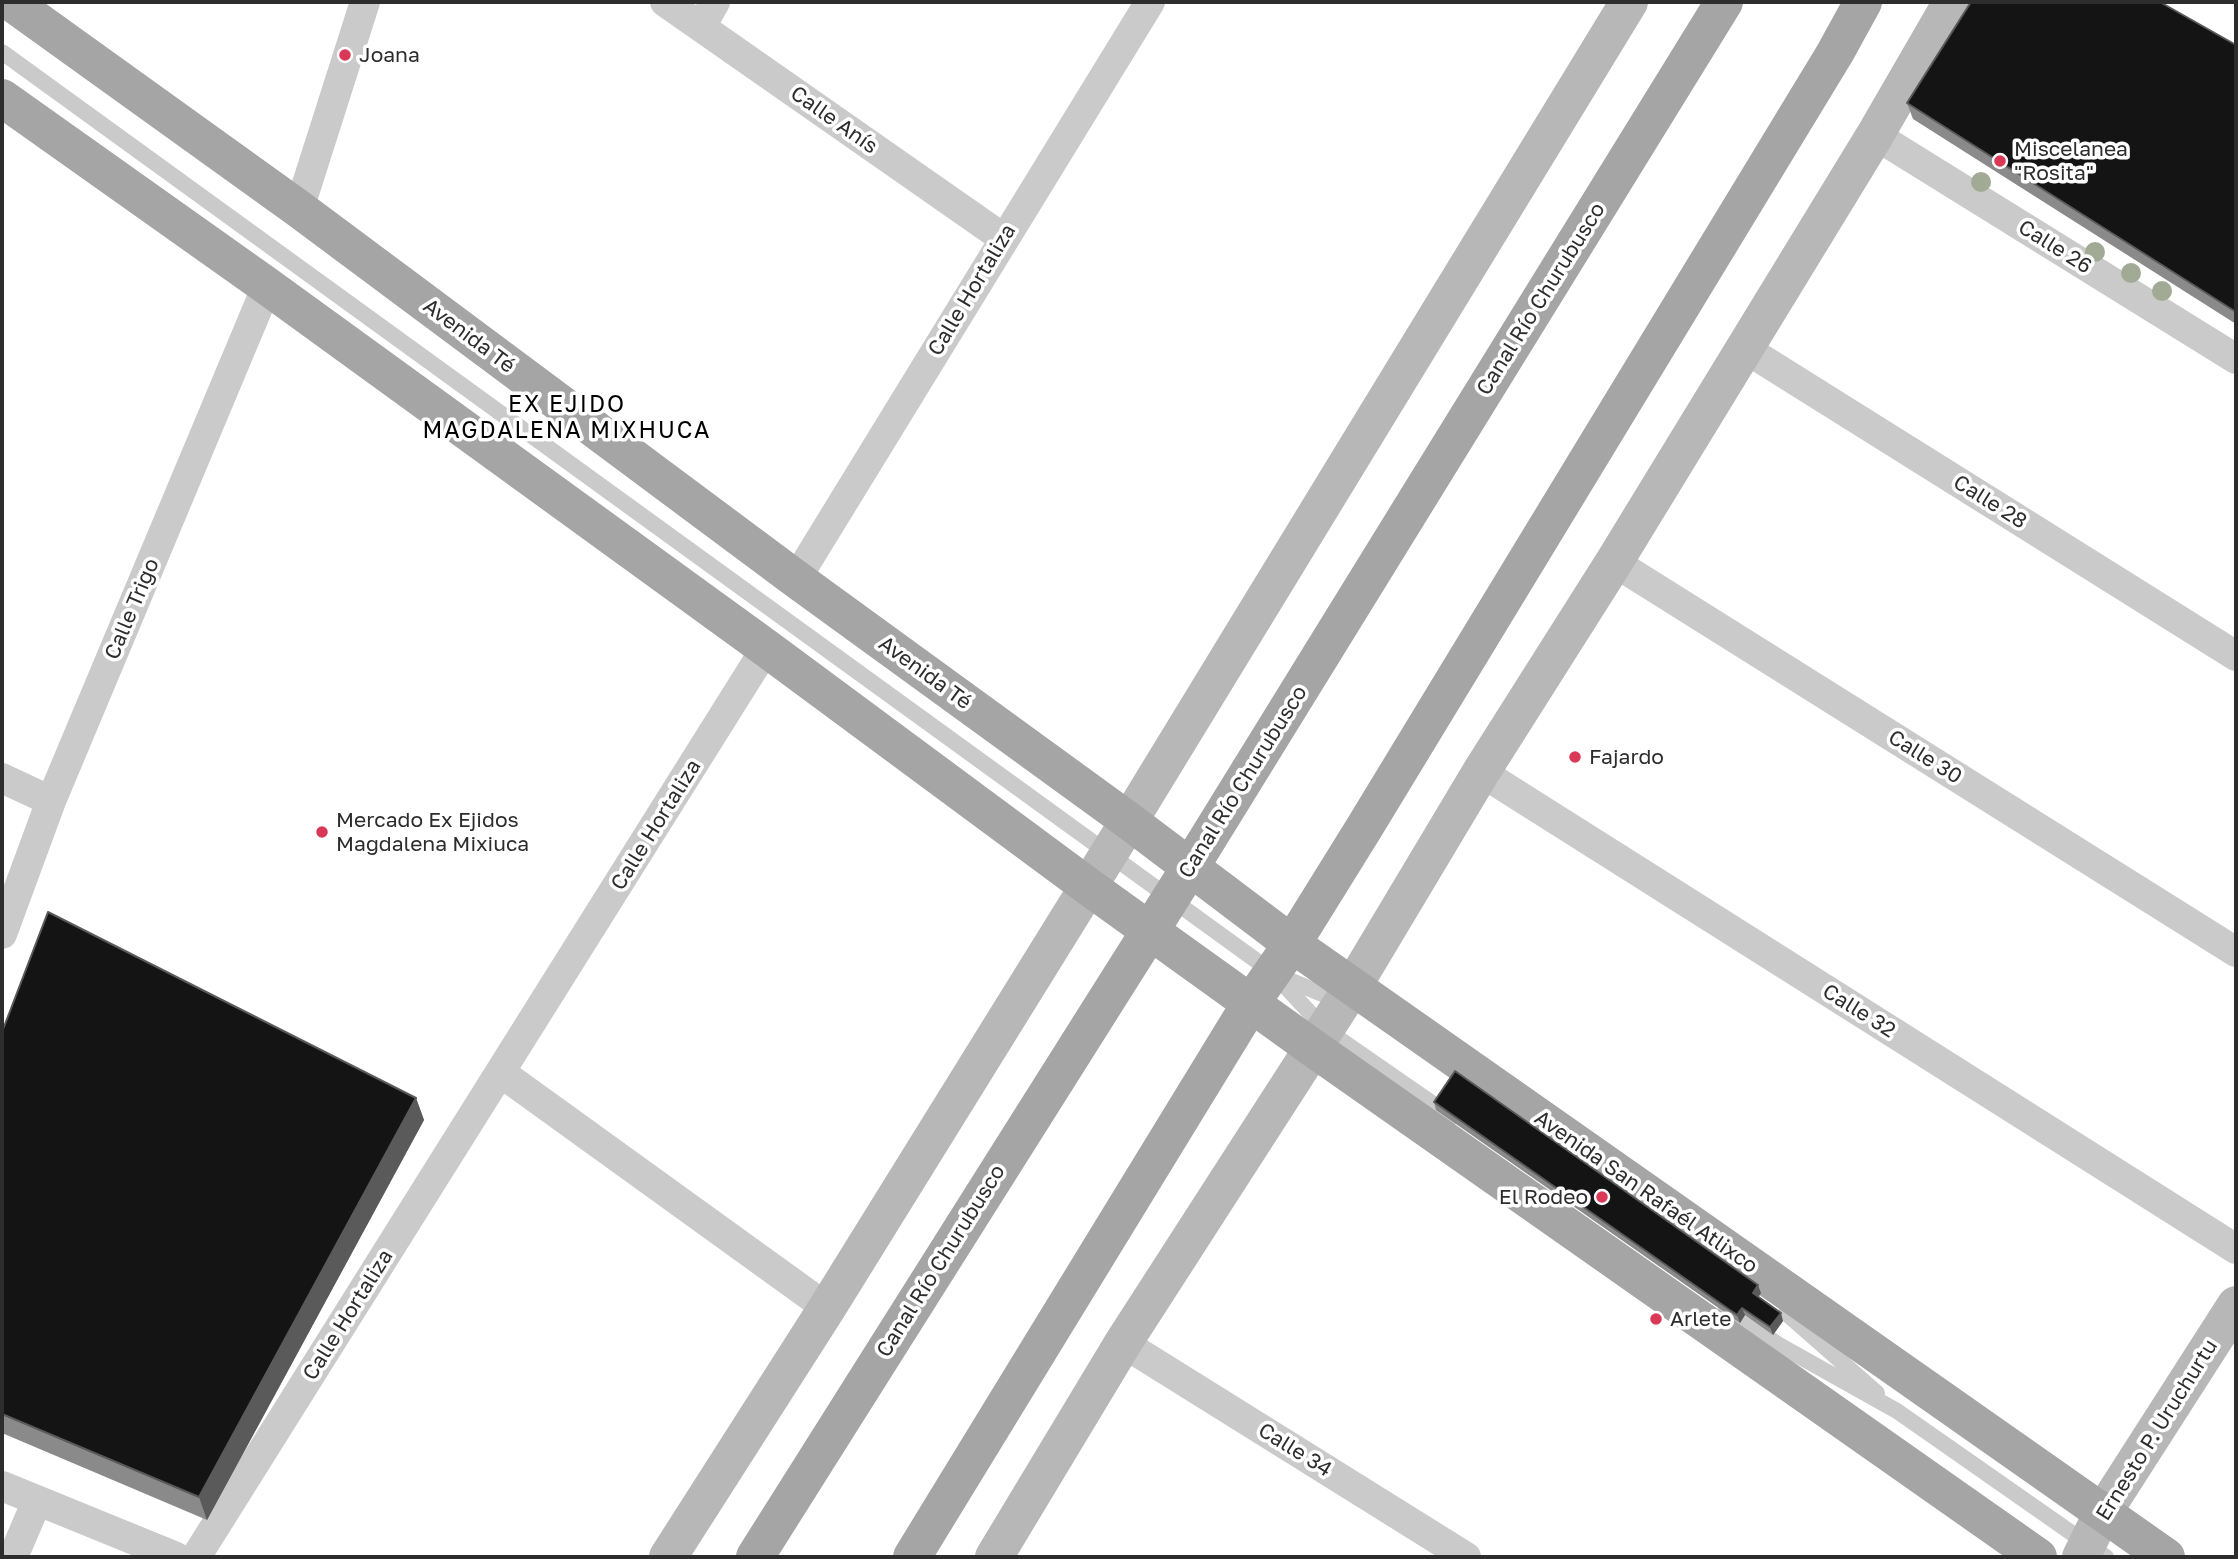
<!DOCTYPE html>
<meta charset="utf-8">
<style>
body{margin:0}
#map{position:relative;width:2238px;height:1559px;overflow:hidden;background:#fff;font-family:"Golos Text",sans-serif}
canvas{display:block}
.frame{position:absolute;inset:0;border:4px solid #2d2d2d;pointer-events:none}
</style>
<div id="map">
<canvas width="2238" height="1559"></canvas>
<div class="frame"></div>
</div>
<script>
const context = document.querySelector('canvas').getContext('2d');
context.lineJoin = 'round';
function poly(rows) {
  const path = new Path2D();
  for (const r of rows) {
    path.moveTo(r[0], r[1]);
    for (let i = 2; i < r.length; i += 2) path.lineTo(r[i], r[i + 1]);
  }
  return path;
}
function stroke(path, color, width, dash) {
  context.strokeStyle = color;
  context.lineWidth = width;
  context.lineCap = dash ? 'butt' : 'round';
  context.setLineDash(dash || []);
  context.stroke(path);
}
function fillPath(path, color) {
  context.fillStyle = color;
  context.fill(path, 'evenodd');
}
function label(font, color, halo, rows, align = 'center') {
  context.font = font + ' "Golos Text",sans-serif';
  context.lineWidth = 7;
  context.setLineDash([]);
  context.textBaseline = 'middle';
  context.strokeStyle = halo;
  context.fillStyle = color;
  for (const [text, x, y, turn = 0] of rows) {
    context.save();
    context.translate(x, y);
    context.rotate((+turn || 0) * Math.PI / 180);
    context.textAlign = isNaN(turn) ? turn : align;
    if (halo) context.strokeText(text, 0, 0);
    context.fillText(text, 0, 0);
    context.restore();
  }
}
const lane = poly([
 [2,52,1272,972,1325,1029,1452,1117],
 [1277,975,1344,1003],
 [1726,1308,1779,1345,1897,1411,2106,1557],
 [1786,1313,1877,1393]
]);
const street = poly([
 [665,2,1003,238],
 [701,27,715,2],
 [1875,135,2236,359],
 [299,209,365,2],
 [1744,348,2236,656],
 [1614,562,2236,952],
 [796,579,1150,2],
 [1481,772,2236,1249],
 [2,778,51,801],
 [2,934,51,801,267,286],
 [500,1072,827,1308],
 [1123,1343,1466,1557],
 [2,1486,176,1557],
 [13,1557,37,1501],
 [196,1557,766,648]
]);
const secondary = poly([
 [668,1557,827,1308,1129,821,1629,2],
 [994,1557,1123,1343,1353,986,1481,772,1614,562,1875,135,1952,2],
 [2081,1557,2102,1514,2236,1305]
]);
const primary = poly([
 [11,2,299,209,796,579,1129,821,1292,944,2166,1557],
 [2,98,267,286,766,648,1089,887,1313,1048,2038,1557],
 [755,1557,1189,869,1724,2],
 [912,1557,1251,1003,1292,944,1364,828,1835,53,1863,2]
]);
const trees = [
 [1981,182],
 [2095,252],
 [2131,273],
 [2162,291]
];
const wall = poly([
 [2195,22,2236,45,2236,324,1913,119,1907,103],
 [2,1032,416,1098,424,1120,207,1520,2,1433],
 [1434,1102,1761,1293,1758,1297,1783,1321,1773,1335,1745,1315,1740,1323,1436,1110]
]);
const shadedWall = poly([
 [416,1098,424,1120,207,1520,199,1497],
 [1758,1285,1761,1293,1756,1301,1753,1293],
 [1742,1308,1745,1315,1740,1323,1737,1315],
 [1781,1313,1783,1321,1773,1335,1770,1327]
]);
const building = poly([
 [1971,2,2160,2,2236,45,2236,312,1907,103,1971,2],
 [48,912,416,1098,199,1497,2,1414,2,1032,48,912],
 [1455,1071,1758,1285,1753,1293,1781,1313,1770,1327,1742,1308,1737,1315,1434,1102,1455,1071]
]);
const markers = [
 [345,55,7,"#d93956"],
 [2000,161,7,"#d93956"],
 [1575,757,7,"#d93956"],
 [322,832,7,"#d93956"],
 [1602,1197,7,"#d93956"],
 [1656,1319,7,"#d93956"]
];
const poiNames = [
 ["Joana",359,55],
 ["Miscelanea",2014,149],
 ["\"Rosita\"",2014,173],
 ["Fajardo",1589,757],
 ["Mercado Ex Ejidos",336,820],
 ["Magdalena Mixiuca",336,844],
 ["El Rodeo",1588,1197,"right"],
 ["Arlete",1670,1319]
];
const streetNames = [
 ["Calle Anís",834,120,35],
 ["Calle 26",2055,247,32],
 ["Calle Hortaliza",972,290,-59],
 ["Canal Río Churubusco",1541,299,-58],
 ["Avenida Té",469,336,37],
 ["Calle 28",1990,502,32],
 ["Calle Trigo",132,609,-67],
 ["Avenida Té",925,673,36],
 ["Calle 30",1925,757,32],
 ["Canal Río Churubusco",1243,782,-58],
 ["Calle Hortaliza",656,825,-58],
 ["Calle 32",1859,1011,32],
 ["Avenida San Rafaél Atlixco",1646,1192,35],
 ["Canal Río Churubusco",941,1261,-58],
 ["Calle Hortaliza",348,1315,-58],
 ["Ernesto P. Uruchurtu",2157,1430,-58],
 ["Calle 34",1295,1450,32]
];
const neighbourhoodNames = [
 ["EX EJIDO",567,405],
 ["MAGDALENA MIXHUCA",567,431]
];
stroke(lane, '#cacaca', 16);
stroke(street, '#cacaca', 30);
stroke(secondary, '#b7b7b7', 38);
stroke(primary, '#a5a5a5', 38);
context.fillStyle = '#a1aa94';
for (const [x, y] of trees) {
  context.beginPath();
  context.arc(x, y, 10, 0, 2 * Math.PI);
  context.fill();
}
fillPath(wall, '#8a8a8a');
fillPath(shadedWall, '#5a5a5a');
fillPath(building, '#141414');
stroke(building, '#5a5a5a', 2);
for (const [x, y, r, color] of markers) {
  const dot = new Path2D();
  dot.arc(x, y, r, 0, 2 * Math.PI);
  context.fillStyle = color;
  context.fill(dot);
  stroke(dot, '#fff', 2.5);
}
label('21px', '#2d2d2d', '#fff', poiNames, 'left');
label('21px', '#2d2d2d', '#fff', streetNames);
context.letterSpacing = '2px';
label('23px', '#000', '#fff', neighbourhoodNames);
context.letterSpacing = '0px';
</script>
